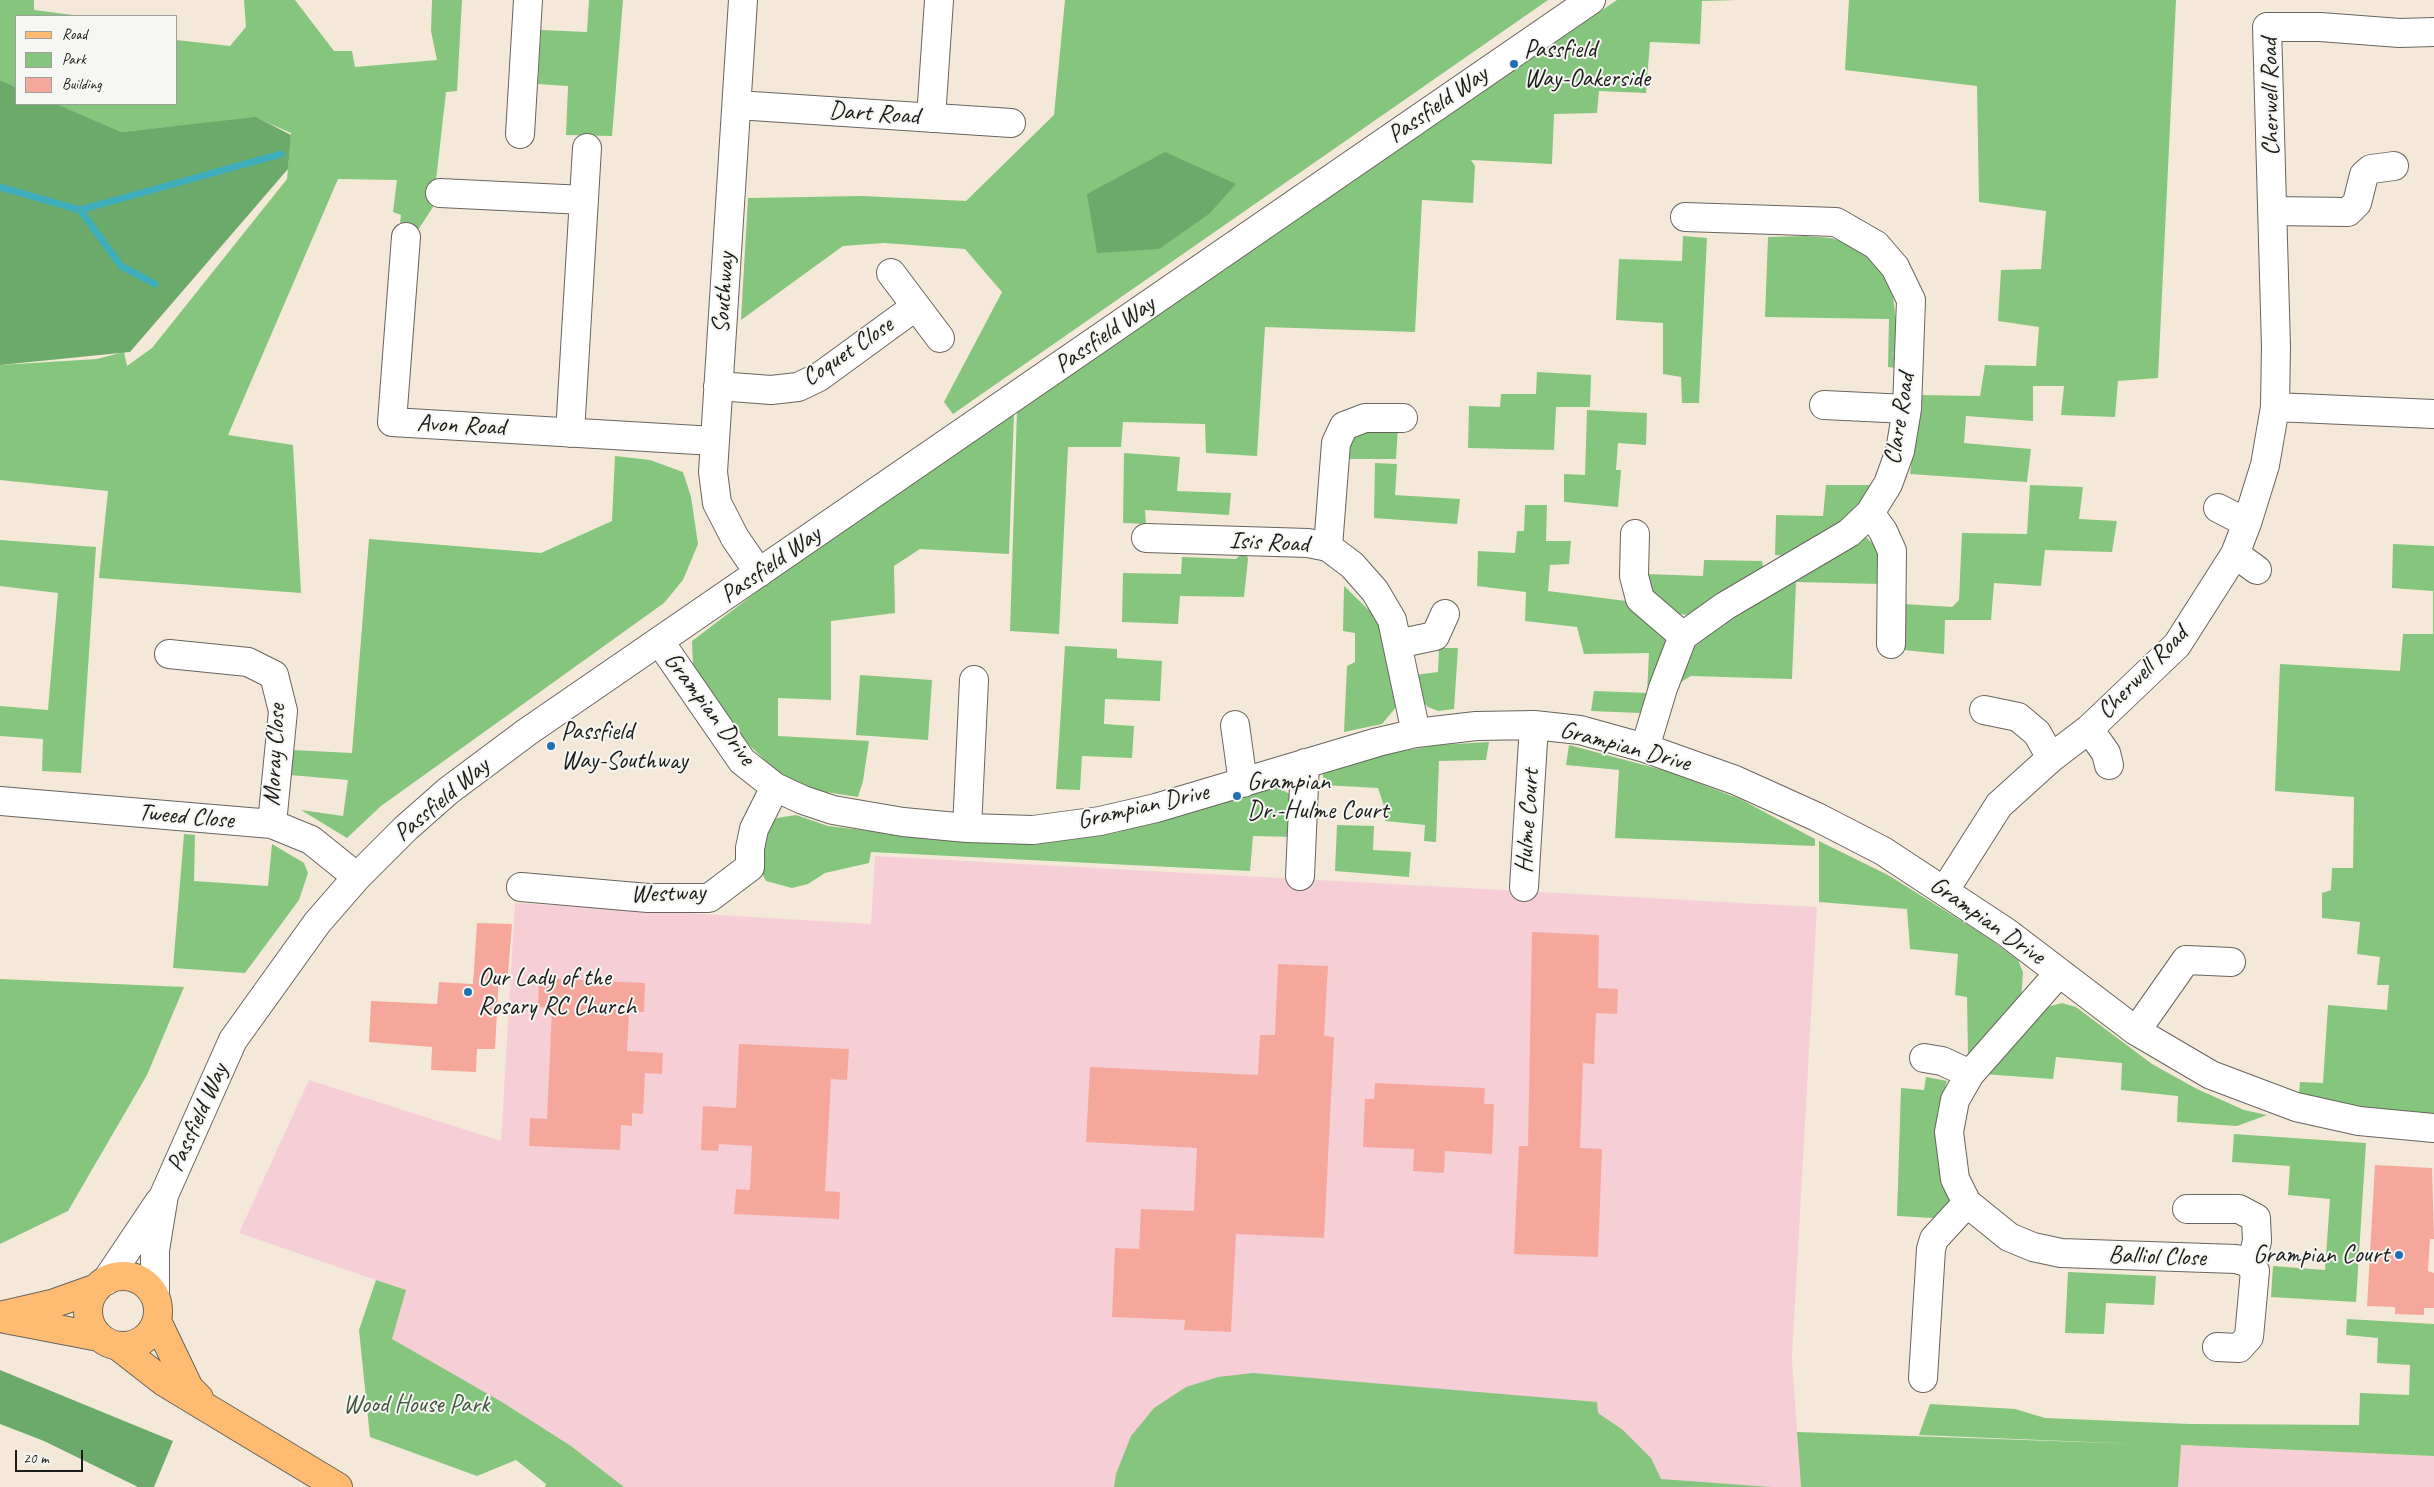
<!DOCTYPE html>
<style>
body{margin:0}
#map{position:relative;width:2434px;height:1487px;overflow:hidden;background:#f4e9d9;font-family:Caveat,sans-serif}
canvas{display:block}
.legend{position:absolute;left:15px;top:15px;width:162px;height:90px;box-sizing:border-box;background:#f6f6f2;border:1px solid #9f9f9c;margin:0;padding:6px 9px;list-style:none;font-size:15px;color:#1c1c1c}
.legend li{display:flex;align-items:center;gap:10px;height:25px}
.legend b{width:25px;border:1px solid #9f9f9c}
.scale{position:absolute;left:15px;top:1450px;width:68px;height:22px;box-sizing:border-box;border:2px solid #1c1c1c;border-top:0;padding-left:6px;font-size:15px;line-height:18px;white-space:nowrap;color:#1c1c1c;-webkit-text-stroke:4px #f6f6f2;paint-order:stroke}
</style>
<div id="map">
<canvas width="2434" height="1487"></canvas>
<ul class="legend">
<li><b style="height:6px;background:#febb71"></b>Road</li>
<li><b style="height:14px;background:#86c57d"></b>Park</li>
<li><b style="height:14px;background:#f6a79b"></b>Building</li>
</ul>
<div class="scale">20 m</div>
</div>
<script>
const context = document.querySelector('canvas').getContext('2d');
context.lineJoin = 'round';
function fillPath(path, color) {
  context.fillStyle = color;
  context.fill(path, 'evenodd');
}
function poly(rows) {
  const path = new Path2D();
  for (const r of rows) {
    if (r.length === 3) {
      path.moveTo(r[0] + r[2], r[1]);
      path.arc(r[0], r[1], r[2], 0, 2 * Math.PI);
      continue;
    }
    path.moveTo(r[0], r[1]);
    for (let i = 2; i < r.length; i += 2) path.lineTo(r[i], r[i + 1]);
  }
  return path;
}
function stroke(path, color, width, dash) {
  context.strokeStyle = color;
  context.lineWidth = width;
  context.lineCap = dash ? 'butt' : 'round';
  context.setLineDash(dash || []);
  context.stroke(path);
}
function label(font, color, halo, rows, align = 'center') {
  context.font = font + ' Caveat,sans-serif';
  context.lineWidth = 4;
  context.setLineDash([]);
  context.textBaseline = 'middle';
  context.strokeStyle = halo;
  context.fillStyle = color;
  for (const [text, x, y, turn = 0] of rows) {
    context.save();
    context.translate(x, y);
    context.rotate((+turn || 0) * Math.PI / 180);
    context.textAlign = isNaN(turn) ? turn : align;
    if (halo) context.strokeText(text, 0, 0);
    context.fillText(text, 0, 0);
    context.restore();
  }
}
const built = poly([
 [875,856,1817,907,1792,1358,1801,1487,624,1487,571,1446,502,1402,391,1339,405,1290,239,1233,309,1080,501,1141,515,903,871,924],
 [2180,1445,2434,1456,2434,1487,2178,1487]
]);
const green = poly([
 [0,0,34,0,34,10,81,16,16,16,16,87,0,80],
 [244,0,295,0,334,51,352,51,355,67,437,60,431,31,432,0,462,0,457,91,446,92,433,207,416,233,399,233,401,215,393,212,397,180,338,179,228,435,293,445,301,593,99,578,108,491,0,480,0,365,97,359,124,352,127,366,152,348,287,179,291,133,257,118,120,132,54,104,176,104,176,40,230,46,246,27],
 [589,0,623,0,612,136,566,135,568,86,538,84,541,30,587,32],
 [1065,0,1548,0,953,414,944,402,1002,292,965,249,884,243,843,246,741,320,748,198,862,196,966,201,1054,115],
 [1617,0,1739,0,1702,1,1700,44,1650,42,1646,93,1599,91,1597,113,1554,114,1552,164,1471,160,1475,166,1473,203,1422,200,1415,332,1265,327,1257,456,1206,453,1205,424,1123,422,1121,447,1068,447,1059,634,1010,631,1017,411],
 [1849,0,2176,0,2158,378,2118,381,2115,417,2061,415,2064,386,2033,386,2033,421,1966,416,1964,443,2031,449,2027,482,1910,474,1919,395,1980,396,1985,365,2036,366,2039,327,1998,321,2001,270,2041,269,2046,211,1979,202,1977,86,1845,70],
 [1683,236,1707,238,1699,403,1682,403,1681,377,1663,374,1663,323,1616,320,1619,259,1682,261],
 [1805,236,1831,238,1851,245,1867,256,1883,273,1893,296,1896,320,1896,368,1888,367,1889,319,1765,317,1768,237],
 [1537,372,1591,375,1590,407,1556,407,1554,450,1468,448,1469,406,1500,407,1501,394,1536,394],
 [1587,410,1647,413,1646,445,1618,443,1616,470,1621,470,1618,507,1564,502,1564,474,1585,475],
 [1014,413,1009,554,920,549,894,566,895,613,831,621,831,700,778,698,778,736,869,741,863,781,858,797,806,789,773,768,746,742,693,665,692,641,775,578],
 [1398,427,1396,459,1343,459,1351,439,1362,430],
 [1124,453,1180,457,1177,491,1231,493,1229,515,1145,510,1146,524,1123,523],
 [615,456,650,460,683,472,691,497,698,544,683,580,664,603,381,806,347,838,301,810,343,816,348,780,290,775,292,750,352,753,369,539,541,553,612,521],
 [1375,463,1397,464,1395,495,1460,499,1457,524,1374,518],
 [1826,485,1875,485,1861,506,1835,530,1785,556,1775,555,1776,515,1823,516],
 [2030,485,2083,487,2079,519,2117,521,2112,552,2045,550,2041,586,1994,583,1991,620,1945,620,1944,654,1903,650,1904,604,1952,607,1959,600,1962,533,2027,534],
 [1525,505,1547,505,1546,541,1571,541,1569,564,1550,565,1548,591,1626,601,1660,630,1666,641,1665,652,1640,713,1591,711,1594,691,1647,693,1649,653,1584,654,1577,627,1525,621,1526,592,1477,586,1478,551,1515,553,1517,531,1524,531],
 [1865,536,1875,546,1883,560,1883,584,1796,582,1792,679,1691,676,1681,682,1675,681,1685,658,1720,618],
 [0,540,96,547,81,773,42,771,43,739,0,736,0,706,48,710,58,593,0,586],
 [2393,544,2434,546,2434,1118,2351,1107,2299,1095,2300,1082,2323,1083,2328,1005,2387,1010,2389,985,2377,985,2380,957,2357,954,2360,922,2322,918,2322,893,2331,890,2332,868,2353,868,2354,797,2275,791,2280,664,2400,671,2403,634,2433,634,2433,591,2392,588],
 [1245,550,1248,559,1244,597,1180,596,1178,624,1122,622,1123,573,1181,574,1182,557,1236,559],
 [1704,560,1762,561,1763,567,1688,615,1679,614,1648,588,1645,574,1703,576],
 [1344,586,1380,621,1397,706,1382,724,1344,732,1347,666,1355,662,1355,633,1343,631],
 [1065,646,1117,649,1117,658,1162,661,1160,701,1105,699,1104,724,1134,726,1132,758,1082,756,1080,790,1056,789],
 [1439,648,1458,648,1454,709,1438,711,1428,707,1420,699,1415,675,1438,672],
 [860,675,932,680,928,740,856,735],
 [1489,742,1486,760,1439,761,1436,842,1424,841,1425,825,1385,821,1385,809,1378,788,1323,785,1323,772,1364,758,1437,745],
 [1569,745,1670,772,1740,799,1815,839,1815,846,1615,838,1619,770,1566,765],
 [1274,786,1292,795,1293,837,1253,836,1250,871,871,852,869,863,825,873,808,884,792,888,766,881,757,865,763,830,777,818,796,815,828,826,922,837,1004,843,1115,833],
 [1337,825,1374,826,1373,850,1411,852,1409,877,1335,871],
 [184,834,195,835,194,881,268,886,272,844,304,863,308,873,299,900,245,973,173,968],
 [1819,841,1888,875,1984,935,2018,960,2023,972,2021,1001,1968,1057,1967,997,1955,995,1958,954,1910,949,1907,909,1819,902],
 [0,979,184,987,147,1075,68,1211,0,1244],
 [2062,1003,2076,1007,2152,1064,2197,1089,2244,1110,2267,1115,2237,1126,2177,1122,2178,1096,2121,1090,2122,1063,2056,1057,2053,1079,1983,1074,2039,1009],
 [1926,1077,1947,1081,1937,1115,1938,1140,1951,1200,1943,1214,1933,1218,1897,1216,1901,1088,1924,1090],
 [2234,1134,2366,1143,2356,1302,2271,1297,2273,1266,2325,1270,2330,1199,2288,1195,2290,1166,2232,1162],
 [2068,1272,2156,1276,2154,1305,2106,1303,2104,1334,2065,1333],
 [376,1280,406,1290,392,1339,502,1402,571,1446,624,1487,545,1487,546,1484,516,1460,477,1476,370,1437,359,1330],
 [2347,1319,2434,1324,2434,1456,2181,1445,2178,1487,1801,1487,1797,1432,2138,1444,1919,1435,1930,1404,2015,1409,2045,1418,2190,1424,2359,1425,2360,1393,2409,1395,2410,1365,2377,1363,2378,1338,2346,1335],
 [1253,1373,1597,1402,1598,1413,1623,1430,1651,1458,1661,1479,1771,1487,1114,1487,1116,1474,1131,1436,1154,1408,1186,1387,1218,1377]
]);
const forest = poly([
 [0,80,16,87,16,104,56,104,121,132,256,117,291,135,288,169,130,352,0,365],
 [1165,152,1236,184,1209,214,1159,249,1097,253,1087,194],
 [0,1370,173,1441,154,1487,138,1487,44,1441,0,1424]
]);
const stream = poly([
 [0,187,80,210,281,154],
 [80,210,121,266,155,284]
]);
const building = poly([
 [477,923,512,924,508,974,499,974,495,1049,477,1049,476,1072,431,1070,432,1047,369,1042,371,1001,437,1004,439,982,473,984],
 [1532,932,1599,935,1598,988,1618,989,1617,1014,1596,1013,1594,1064,1583,1063,1580,1148,1602,1149,1598,1257,1514,1254,1519,1146,1528,1146],
 [1278,964,1328,966,1324,1036,1334,1037,1324,1238,1236,1234,1231,1332,1184,1330,1185,1320,1112,1317,1115,1248,1139,1249,1141,1209,1194,1211,1197,1148,1086,1142,1090,1067,1258,1075,1260,1035,1275,1035],
 [539,978,645,983,644,1012,629,1012,627,1051,663,1053,662,1074,645,1073,643,1114,632,1113,632,1126,621,1125,620,1150,529,1146,530,1118,547,1119,552,1008,538,1007],
 [739,1044,849,1049,847,1080,831,1079,825,1191,840,1192,839,1219,734,1214,736,1189,750,1190,752,1146,719,1144,718,1151,701,1150,703,1106,736,1108],
 [1375,1083,1485,1088,1484,1104,1494,1104,1492,1154,1445,1151,1444,1173,1413,1171,1414,1149,1363,1147,1365,1099,1374,1099],
 [2375,1165,2432,1168,2434,1239,2430,1239,2428,1271,2434,1273,2434,1308,2424,1308,2424,1315,2395,1314,2395,1307,2367,1306]
]);
const minor = poly([
 [743,0,713,472,717,503,735,538,759,573],
 [737,105,1011,123],
 [931,118,939,0],
 [520,134,528,0],
 [440,193,584,200],
 [2272,211,2348,212,2357,203,2364,175,2371,169,2394,166],
 [406,237,392,422,714,441],
 [891,273,940,338],
 [718,386,771,390,798,387,819,377,915,307],
 [1824,405,1907,409],
 [2275,407,2434,414],
 [570,433,587,148],
 [2218,508,2247,523],
 [1870,513,1883,531,1892,551,1891,644],
 [1635,534,1634,576,1640,599,1683,636],
 [1146,538,1308,543,1328,547,1352,565,1375,591,1392,620,1416,733],
 [1328,547,1336,443,1344,426,1365,418,1403,418],
 [2235,554,2257,570],
 [660,642,742,761,775,787,803,800,833,810,903,822,967,828,1033,830,1100,821,1156,808,1378,742,1416,733,1476,726,1534,725,1580,730,1645,748,1735,780,1817,817,1883,851,2006,932,2136,1031,2211,1075,2296,1107,2359,1121,2434,1128],
 [1397,644,1435,636,1445,614],
 [169,654,248,662,274,675,283,711,272,824],
 [1984,710,2018,717,2037,733,2051,758],
 [1235,725,1243,783],
 [2089,729,2106,753,2109,765],
 [1645,748,1663,688,1683,636,1725,606,1849,533,1870,513,1888,484,1900,451,1907,409,1911,300,1895,267,1876,245,1836,222,1685,217],
 [0,801,272,824,311,840,357,877],
 [967,828,974,680],
 [1300,876,1305,763],
 [521,887,648,898,709,898,750,867,750,848,754,829,775,787],
 [1524,887,1534,725],
 [1945,890,1999,805,2051,758,2089,729,2177,645,2235,554,2247,523,2265,465,2275,407,2276,347,2267,27,2320,27,2400,33,2434,32],
 [2059,973,1970,1074,1955,1100,1949,1132,1955,1179,1967,1203,2009,1237,2033,1247,2061,1253,2236,1259,2247,1262,2255,1271,2249,1337,2239,1348,2217,1347],
 [2136,1031,2186,960,2231,962],
 [1924,1058,1942,1061,1970,1074],
 [2187,1209,2239,1209,2256,1218,2257,1241,2254,1253,2247,1262],
 [106,1281,159,1202],
 [155,1295,155,1250,164,1195,233,1040,317,923,357,877,406,828,448,791,527,732,1591,0],
 [1923,1378,1931,1249,1934,1239,1967,1203]
]);
const major = poly([
 [123,1311,35],
 [0,1316,55,1303,97,1288],
 [5,1319,99,1337],
 [157,1321,189,1388,199,1398],
 [119,1347,164,1382,338,1487]
]);
const markers = [
 [1514,64,5,"#1f6fb2"],
 [551,746,5,"#1f6fb2"],
 [1237,796,5,"#1f6fb2"],
 [468,992,5,"#1f6fb2"],
 [2399,1255,5,"#1f6fb2"]
];
const poiNames = [
 ["Passfield",1524,50],
 ["Way-Oakerside",1524,79],
 ["Passfield",561,732],
 ["Way-Southway",561,761],
 ["Grampian",1247,782],
 ["Dr.-Hulme Court",1247,811],
 ["Our Lady of the",478,978],
 ["Rosary RC Church",478,1007],
 ["Grampian Court",2389,1255,"right"]
];
const streetNames = [
 ["Cherwell Road",2271,97,-91],
 ["Passfield Way",1438,105,-35],
 ["Dart Road",874,114,4],
 ["Southway",724,293,-86],
 ["Passfield Way",1105,335,-35],
 ["Coquet Close",848,352,-34],
 ["Clare Road",1900,419,-81],
 ["Avon Road",461,426,3],
 ["Isis Road",1269,543,3],
 ["Passfield Way",771,565,-35],
 ["Cherwell Road",2143,673,-46],
 ["Grampian Drive",709,709,53],
 ["Grampian Drive",1625,747,15],
 ["Moray Close",275,755,-87],
 ["Passfield Way",442,800,-40],
 ["Grampian Drive",1143,807,-13],
 ["Tweed Close",186,817,5],
 ["Hulme Court",1528,821,-86],
 ["Westway",668,894,-2],
 ["Grampian Drive",1987,921,35],
 ["Passfield Way",198,1118,-66],
 ["Balliol Close",2157,1257,2]
];
const parkNames = [
 ["Wood House Park",416,1405]
];
fillPath(built, '#f6cfd6');
fillPath(green, '#86c57d');
fillPath(forest, '#6caa6c');
stroke(stream, '#3dacbb', 7);
fillPath(building, '#f6a79b');
stroke(minor, '#68645e', 30);
stroke(major, '#68645e', 30);
stroke(minor, '#fff', 28);
stroke(major, '#febb71', 28);
for (const [x, y, r, color] of markers) {
  const dot = new Path2D();
  dot.arc(x, y, r, 0, 2 * Math.PI);
  context.fillStyle = color;
  context.fill(dot);
  stroke(dot, '#f6f6f2', 2);
}
label('25px', '#1c1c1c', '#f6f6f2', poiNames, 'left');
label('25px', '#1c1c1c', '#f6f6f2', streetNames);
label('25px', '#41573e', '#f6f6f2', parkNames);
</script>
